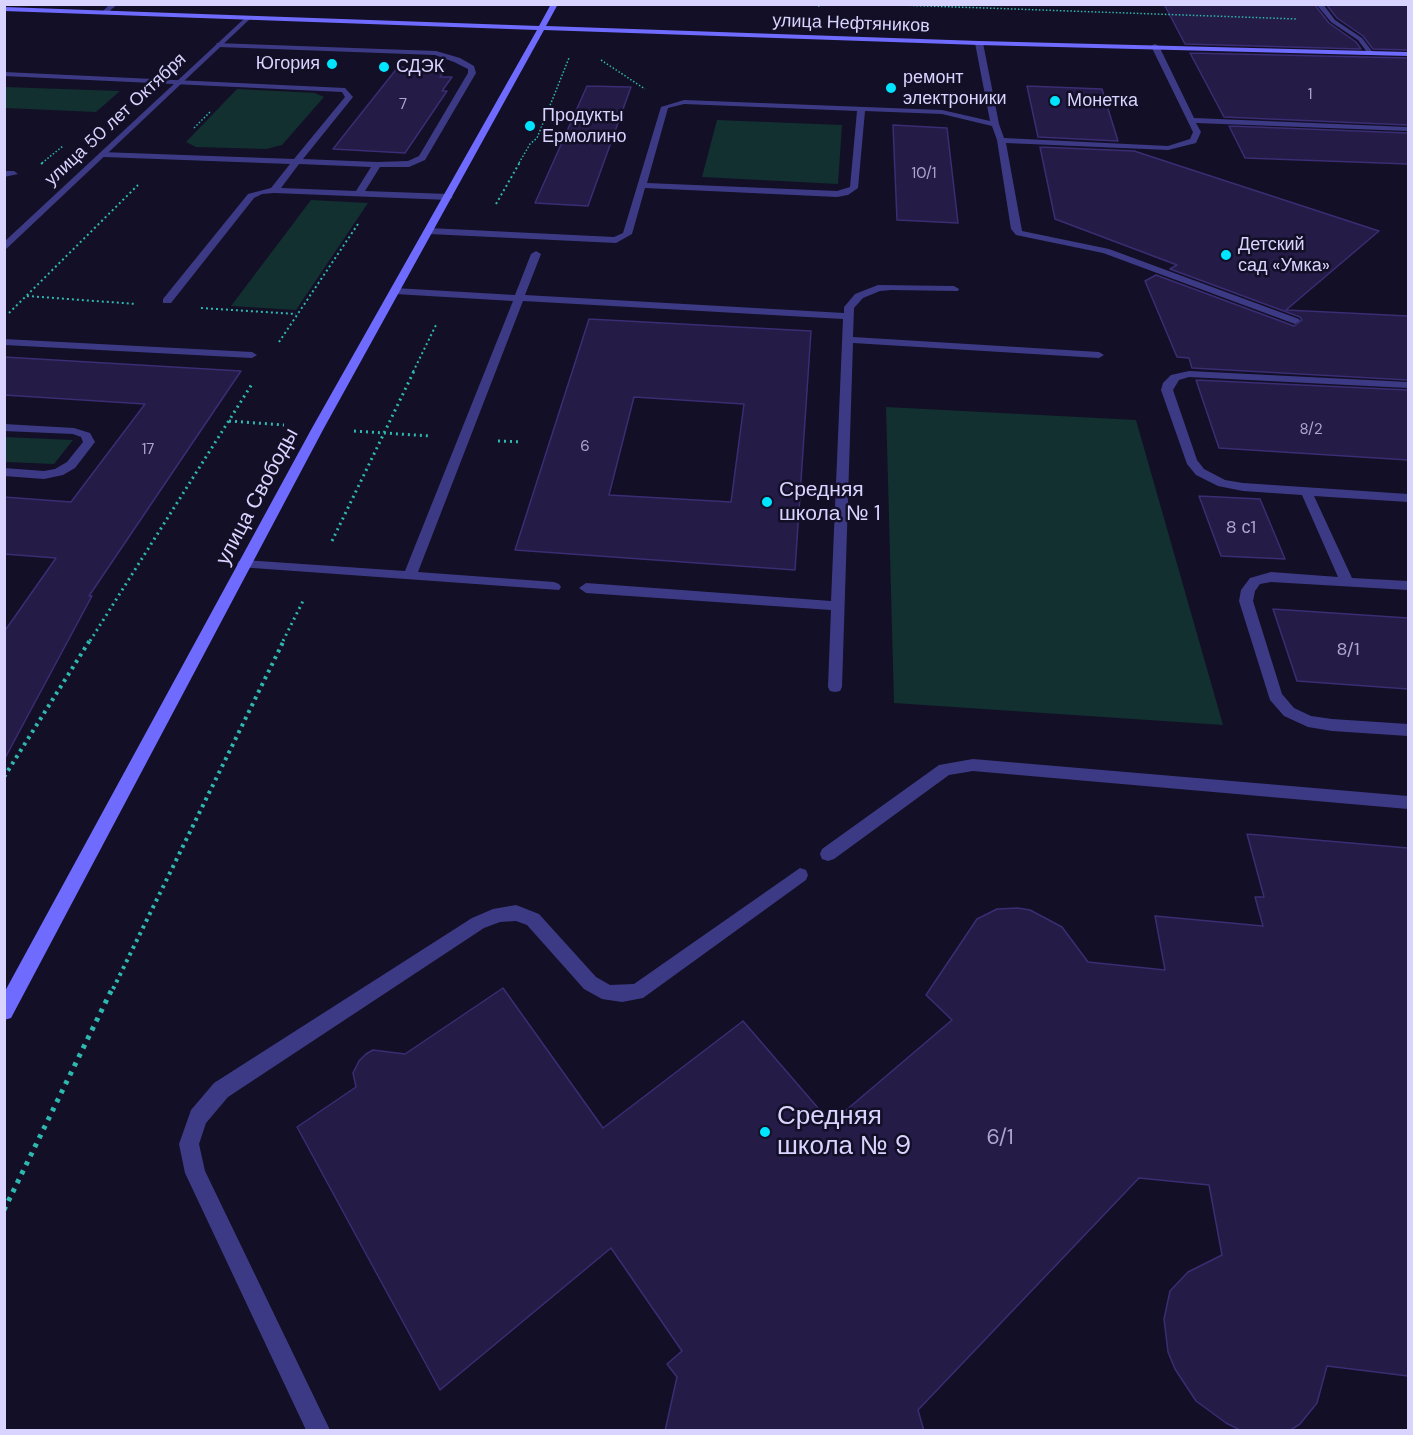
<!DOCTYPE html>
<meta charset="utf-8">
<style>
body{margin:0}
#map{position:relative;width:1413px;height:1435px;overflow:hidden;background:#130f26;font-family:"DM Sans",sans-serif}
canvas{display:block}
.frame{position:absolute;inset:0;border:6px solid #d9d4ff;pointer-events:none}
</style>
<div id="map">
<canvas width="1413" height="1435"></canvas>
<div class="frame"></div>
</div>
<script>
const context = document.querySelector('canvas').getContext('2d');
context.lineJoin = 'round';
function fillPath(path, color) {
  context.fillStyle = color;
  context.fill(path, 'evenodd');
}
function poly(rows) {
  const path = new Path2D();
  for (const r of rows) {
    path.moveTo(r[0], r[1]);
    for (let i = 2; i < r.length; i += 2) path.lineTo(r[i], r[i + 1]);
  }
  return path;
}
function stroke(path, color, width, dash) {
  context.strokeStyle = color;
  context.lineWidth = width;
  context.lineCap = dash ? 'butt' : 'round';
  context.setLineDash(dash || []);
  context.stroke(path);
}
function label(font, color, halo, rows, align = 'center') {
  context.font = font + ' "DM Sans",sans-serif';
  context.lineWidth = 5;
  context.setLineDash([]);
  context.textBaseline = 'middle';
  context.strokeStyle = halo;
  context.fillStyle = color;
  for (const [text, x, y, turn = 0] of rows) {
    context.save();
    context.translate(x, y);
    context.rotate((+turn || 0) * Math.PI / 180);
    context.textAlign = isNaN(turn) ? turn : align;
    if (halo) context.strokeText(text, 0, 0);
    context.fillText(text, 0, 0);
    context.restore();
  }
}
const green = poly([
 [5,87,120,91,96,112,5,108],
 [237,89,315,93,324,97,282,145,266,149,196,147,186,142],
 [717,120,842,125,838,184,702,177],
 [311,200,368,203,296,310,231,306],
 [886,407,1136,420,1223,725,894,703],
 [4,437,5,437,73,440,54,464,5,462]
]);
const building = poly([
 [1164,4,1314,4,1329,23,1356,42,1361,49,1185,44,1164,4],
 [1326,4,1408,4,1408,50,1373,49,1363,36,1337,18,1326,4],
 [1190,53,1408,58,1408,125,1224,117,1190,53],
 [398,67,445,69,440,77,452,77,442,91,447,91,405,153,333,149,398,67],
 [587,86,631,87,588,206,535,203,587,86],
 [1027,86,1102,89,1118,141,1038,137,1027,86],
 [893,125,947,128,958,223,897,220,893,125],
 [1229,126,1408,133,1408,164,1245,158,1229,126],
 [1040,147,1134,151,1379,231,1286,310,1408,316,1408,380,1192,368,1189,358,1177,357,1145,281,1156,275,1294,326,1302,320,1300,317,1170,269,1177,265,1055,219,1040,147],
 [589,319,811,331,795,570,515,550,589,319],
 [634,397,744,404,731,502,609,495,634,397],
 [4,357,241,371,89,596,92,596,4,760,4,632,56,558,4,554,4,497,71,502,145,404,4,395,4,357],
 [1196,380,1408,390,1408,460,1219,448,1196,380],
 [1199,496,1260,499,1285,559,1221,556,1199,496],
 [1273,609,1408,618,1408,689,1297,681,1273,609],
 [1247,834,1408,848,1408,1376,1327,1366,1317,1403,1300,1424,1289,1431,1242,1431,1226,1423,1196,1401,1175,1369,1168,1352,1164,1319,1170,1291,1188,1272,1222,1255,1209,1185,1139,1178,918,1410,924,1431,665,1431,677,1377,667,1364,682,1351,611,1248,440,1390,297,1127,356,1087,353,1073,359,1061,366,1054,373,1050,405,1054,503,988,603,1128,743,1021,831,1123,952,1020,926,995,977,919,997,909,1018,908,1030,910,1062,927,1088,962,1165,970,1155,916,1263,926,1255,897,1264,897,1247,834]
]);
const pathFar4 = poly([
 [871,4,1297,19],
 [818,6,829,4],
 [601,60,645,89],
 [194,128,210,112],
 [42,163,63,146],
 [519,163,530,144,537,138,569,58]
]);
const pathFar3 = poly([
 [41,164,44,162],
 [496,204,520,162],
 [27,296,136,304],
 [201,308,296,314],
 [9,313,138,185],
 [279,342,358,224],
 [413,372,437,323]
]);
const pathFar2 = poly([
 [229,421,284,425],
 [354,431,430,436],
 [498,441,521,442],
 [332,541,414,371],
 [90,641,252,384],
 [283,641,304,599]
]);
const pathFar1 = poly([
 [4,777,90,640],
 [113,989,284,640]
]);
const path = poly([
 [4,1210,113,987]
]);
const service = poly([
 [110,4,118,4,107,13,103,13,103,11,110,4],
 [1316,4,1323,4,1335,20,1362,38,1375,55,1369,55,1358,40,1331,22,1316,4],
 [979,41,983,43,999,124,1004,138,1168,146,1190,139,1193,132,1151,46,1155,44,1159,46,1194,118,1408,127,1408,131,1196,123,1201,132,1196,143,1168,150,1006,143,1022,231,1109,249,1299,319,1300,321,1295,324,1103,253,1016,235,1011,229,997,140,992,126,942,114,865,111,858,188,848,195,837,197,645,188,632,234,616,243,429,234,424,231,429,228,614,237,623,233,661,107,684,100,942,110,990,121,975,43,979,41],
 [684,104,857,111,850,187,837,191,647,183,668,108,684,104],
 [216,43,436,51,460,58,474,66,476,73,425,160,409,167,380,167,365,191,449,194,453,197,449,200,274,193,262,194,254,198,171,303,163,303,163,299,248,194,271,188,290,164,104,157,100,154,101,152,294,159,345,97,342,92,4,76,4,72,345,88,353,97,303,159,377,162,408,161,419,156,468,73,468,69,454,62,435,55,219,47,216,43],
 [299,164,371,167,356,191,281,188,299,164],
 [4,171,14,171,18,174,4,177,4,171],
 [536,251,541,254,525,295,844,313,844,307,855,294,878,285,954,286,959,289,958,291,891,290,880,291,863,298,854,308,853,337,1099,352,1104,355,1099,358,853,343,842,687,840,691,835,692,830,691,828,687,831,610,586,593,579,588,586,583,831,601,843,319,523,301,418,572,554,582,559,584,561,587,559,590,239,567,237,564,239,561,244,560,405,571,513,301,395,294,390,291,395,288,515,295,531,254,536,251],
 [4,339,252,352,257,355,252,358,4,345,4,339],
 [1189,371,1408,382,1408,388,1189,377,1179,380,1173,390,1197,460,1204,469,1225,480,1243,483,1408,494,1408,502,1314,496,1352,578,1408,581,1408,590,1271,582,1260,584,1255,591,1253,601,1282,694,1294,708,1311,716,1332,719,1408,724,1408,736,1332,731,1308,727,1284,716,1270,700,1239,601,1241,590,1250,578,1271,572,1338,577,1302,495,1243,491,1218,486,1196,475,1187,464,1161,390,1163,383,1171,375,1189,371],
 [4,424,74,428,90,433,95,442,75,468,63,475,44,479,4,476,4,468,44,471,55,469,67,462,83,442,81,437,73,434,4,431,4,424],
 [973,759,1408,796,1408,809,973,771,949,775,834,859,828,861,822,859,820,854,822,849,939,765,973,759],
 [800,868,806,870,808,875,806,880,643,998,622,1002,602,999,584,989,527,925,516,921,500,922,484,928,228,1097,206,1123,199,1144,205,1171,330,1430,306,1430,185,1173,179,1144,191,1110,214,1083,472,918,493,909,516,905,539,914,596,977,610,985,634,984,800,868]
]);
const minor = poly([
 [247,16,252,17,4,251,4,242,247,16]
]);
const secondary = poly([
 [551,4,558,4,546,26,979,41,1408,52,1408,56,979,45,544,30,324,428,11,1018,4,1020,4,993,312,428,537,30,4,11,4,7,539,26,551,4]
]);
const markers = [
 [332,64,6,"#00e5ff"],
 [384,67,6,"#00e5ff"],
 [891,88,6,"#00e5ff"],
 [1055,101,6,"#00e5ff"],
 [530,126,6,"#00e5ff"],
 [1226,255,6,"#00e5ff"],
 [767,502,6,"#00e5ff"],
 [765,1132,6,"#00e5ff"]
];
const farNumbernames = [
 ["1",1310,95],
 ["7",403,105],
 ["10/1",924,174],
 ["8/2",1311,430],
 ["6",585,447],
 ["17",148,450]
];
const farStreetnames = [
 ["улица Нефтяников",851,24,2],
 ["улица 50 лет Октября",116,120,-43]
];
const farPoinames = [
 ["Югория",320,64,"right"],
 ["СДЭК",396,67],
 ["ремонт",903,78],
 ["электроники",903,99],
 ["Монетка",1067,101],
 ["Продукты",542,116],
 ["Ермолино",542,137],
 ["Детский",1238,245],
 ["сад «Умка»",1238,266]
];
const numberNames = [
 ["8 с1",1241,528],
 ["8/1",1348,650]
];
const poiNames = [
 ["Средняя",779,490],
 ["школа № 1",779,514]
];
const streetNames = [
 ["улица Свободы",258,497,-62]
];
const nearNumbernames = [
 ["6/1",1000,1138]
];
const nearPoinames = [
 ["Средняя",777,1117],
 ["школа № 9",777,1147]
];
fillPath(green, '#12302f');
fillPath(building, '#241b47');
stroke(building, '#3b2d73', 1.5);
stroke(pathFar4, '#2fb8b0', 1.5, [1.5, 2]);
stroke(pathFar3, '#2fb8b0', 2, [2, 3]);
stroke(pathFar2, '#2fb8b0', 3, [2, 4]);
stroke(pathFar1, '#2fb8b0', 4, [3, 4.5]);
stroke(path, '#2fb8b0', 5, [4, 6]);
fillPath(service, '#3d3a85');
fillPath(minor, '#3d3a85');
fillPath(secondary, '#6f6bff');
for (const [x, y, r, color] of markers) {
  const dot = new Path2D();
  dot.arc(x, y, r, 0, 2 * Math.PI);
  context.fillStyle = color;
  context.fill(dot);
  stroke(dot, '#130f26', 2);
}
label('15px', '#aca6d1', null, farNumbernames);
label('18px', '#d9d4ff', '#130f26', farStreetnames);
label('18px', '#d9d4ff', '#130f26', farPoinames, 'left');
label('18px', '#aca6d1', null, numberNames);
label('21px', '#d9d4ff', '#130f26', poiNames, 'left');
label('21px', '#d9d4ff', '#130f26', streetNames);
label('21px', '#aca6d1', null, nearNumbernames);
label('26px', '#d9d4ff', '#130f26', nearPoinames, 'left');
</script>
